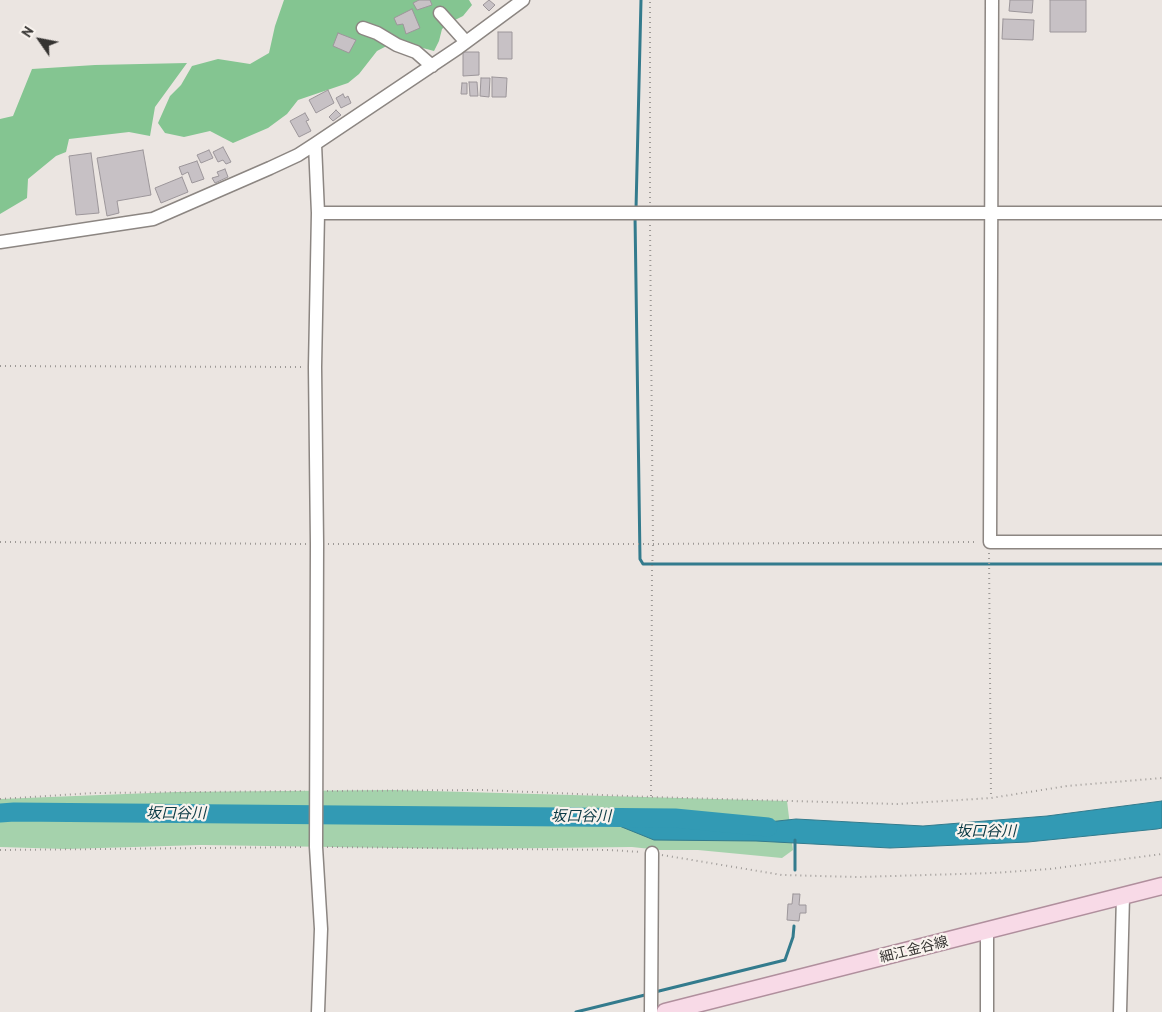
<!DOCTYPE html>
<meta charset="utf-8">
<style>
body{margin:0}
#map{position:relative;width:1162px;height:1012px;overflow:hidden;background:#ebe5e1;font-family:"PT Sans",sans-serif}
canvas{display:block}
.north{position:absolute;left:15px;top:15px;width:50px;height:50px;-webkit-text-stroke:4px #f9f3ee;paint-order:stroke;rotate:303deg;font-size:14px;font-weight:700;line-height:20px;text-align:center;color:#353331}
.north::after{content:'';display:block;margin:auto;width:18px;height:22px;background:#353331;clip-path:polygon(50% 0,100% 100%,50% 72%,0 100%)}
</style>
<div id="map">
<canvas width="1162" height="1012"></canvas>
<div class="north">N</div>
</div>
<script>
const context = document.querySelector('canvas').getContext('2d');
context.lineJoin = 'round';
function fillPath(path, color) {
  context.fillStyle = color;
  context.fill(path, 'evenodd');
}
function poly(rows) {
  const path = new Path2D();
  for (const r of rows) {
    path.moveTo(r[0], r[1]);
    for (let i = 2; i < r.length; i += 2) path.lineTo(r[i], r[i + 1]);
  }
  return path;
}
function stroke(path, color, width, dash) {
  context.strokeStyle = color;
  context.lineWidth = width;
  context.lineCap = dash ? 'butt' : 'round';
  context.setLineDash(dash || []);
  context.stroke(path);
}
function label(font, color, halo, rows, align = 'center') {
  context.font = font + ' "PT Sans","Noto Sans JP",sans-serif';
  context.lineWidth = 4.5;
  context.setLineDash([]);
  context.textBaseline = 'middle';
  context.strokeStyle = halo;
  context.fillStyle = color;
  for (const [text, x, y, turn = 0] of rows) {
    context.save();
    context.translate(x, y);
    context.rotate((+turn || 0) * Math.PI / 180);
    context.textAlign = isNaN(turn) ? turn : align;
    if (halo) context.strokeText(text, 0, 0);
    context.fillText(text, 0, 0);
    context.restore();
  }
}
const green = poly([
 [393,790,787,801,793,850,782,858,698,850,660,850,632,847,463,849,201,845,66,849,0,847,0,799,176,792]
]);
const forest = poly([
 [284,0,469,0,472,5,463,16,449,23,442,29,439,41,434,51,419,47,400,39,377,51,359,74,348,83,298,100,287,114,268,128,233,143,210,131,184,137,165,133,158,123,170,96,181,85,192,66,218,59,250,64,269,53,275,26],
 [187,63,155,107,150,136,129,132,69,139,66,152,56,156,28,179,27,198,0,214,0,119,13,116,32,69,95,65]
]);
const water = poly([
 [1162,801,1162,828,1157,829,1028,842,890,848,756,841,654,840,597,817,646,818,704,829,796,819,923,826,1047,816,1162,801]
]);
const stream = poly([
 [636,209,641,0],
 [635,216,640,559,643,564,1162,564],
 [795,840,795,870],
 [655,992,785,960,793,937,794,926],
 [576,1012,649,994]
]);
const river = poly([
 [0,813,14,812,675,818,768,827]
]);
const building = poly([
 [419,0,430,0,432,5,417,10,413,3,419,0],
 [489,0,495,5,489,11,483,5,489,0],
 [1010,0,1033,0,1032,13,1009,11,1010,0],
 [1050,0,1086,0,1086,32,1050,32,1050,0],
 [412,9,420,28,406,34,403,24,397,25,394,18,412,9],
 [1003,19,1034,20,1033,40,1002,39,1003,19],
 [498,32,512,32,512,59,498,59,498,32],
 [338,33,356,40,349,53,333,46,338,33],
 [463,52,479,52,479,75,463,76,463,52],
 [492,77,507,78,506,97,492,97,492,77],
 [481,78,490,78,489,97,480,96,481,78],
 [469,82,477,82,478,96,470,96,469,82],
 [462,83,467,83,467,94,461,94,462,83],
 [328,90,334,103,316,113,309,100,328,90],
 [343,94,345,98,348,96,351,103,341,108,336,98,343,94],
 [336,110,341,115,333,121,329,117,336,110],
 [305,113,309,120,306,121,311,131,299,137,290,121,305,113],
 [223,147,231,162,226,164,223,160,218,162,213,152,223,147],
 [143,150,151,195,117,201,119,213,107,216,97,158,143,150],
 [209,150,213,158,201,163,197,155,209,150],
 [91,153,99,213,76,215,69,156,91,153],
 [197,161,204,179,192,183,188,172,182,175,179,167,197,161],
 [225,169,228,177,215,183,212,178,219,176,217,172,225,169],
 [182,177,188,192,161,203,155,188,182,177],
 [793,894,800,894,799,905,806,905,806,913,800,913,799,921,787,920,788,904,792,904,793,894]
]);
const path = poly([
 [650,203,650,0],
 [650,225,653,544,652,570,651,797],
 [0,366,303,367],
 [0,542,306,544],
 [328,544,653,544,978,542],
 [989,553,991,798],
 [327,791,482,790,651,797,897,804,991,798,1067,786,1162,778],
 [0,799,94,793,305,791],
 [327,847,610,850,640,852],
 [0,850,305,847],
 [662,855,782,875,859,877,993,873,1050,869,1162,854]
]);
const minor = poly([
 [992,0,990,542,1162,542],
 [440,13,466,42],
 [363,28,377,33,397,45,416,52,432,66],
 [315,144,318,213,315,367,317,544,316,847,321,929,318,1012],
 [318,213,1162,213],
 [0,242,153,219,270,168,298,155,315,144,458,48,523,0],
 [651,1012,652,853],
 [987,1012,987,931],
 [1120,1012,1123,896]
]);
const major = poly([
 [665,1012,1162,886]
]);
const streetNames = [
 ["細江金谷線",914,950,-14]
];
const waterNames = [
 ["坂口谷川",176,814],
 ["坂口谷川",581,817],
 ["坂口谷川",986,832]
];
fillPath(green, '#a5d2ac');
fillPath(forest, '#84c591');
fillPath(water, '#329ab4');
stroke(water, '#337b8d', 1);
stroke(stream, '#337b8d', 3);
stroke(river, '#329ab4', 19);
fillPath(building, '#c7c1c5');
stroke(building, '#9c969a', 1);
stroke(minor, '#8c8682', 15);
stroke(major, '#b08f9d', 19);
stroke(path, '#9d9996', 2, [1, 4]);
stroke(minor, '#fff', 12);
stroke(major, '#f8dae7', 16);
label('14px', '#353331', '#f9f3ee', streetNames);
label('italic 15px', '#0b3a45', '#f9f3ee', waterNames);
</script>
